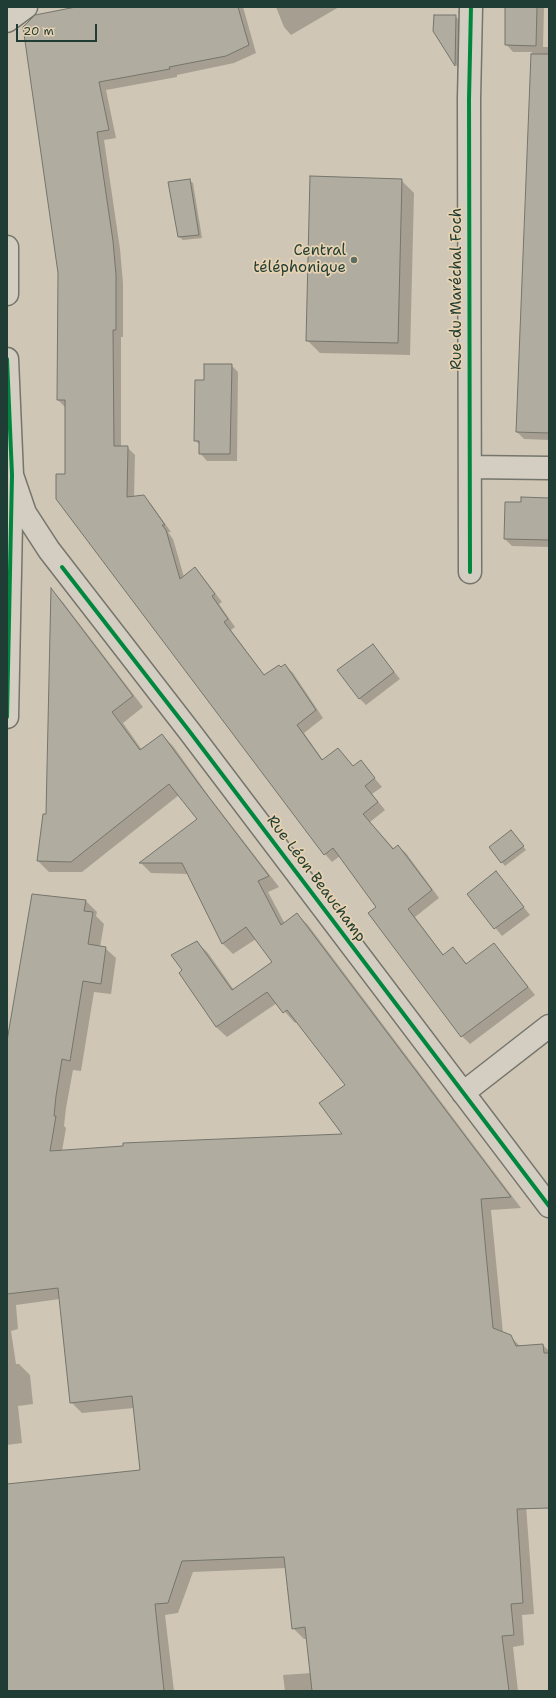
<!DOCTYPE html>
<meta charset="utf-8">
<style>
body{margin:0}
#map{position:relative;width:556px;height:1698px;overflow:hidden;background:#d0c6b5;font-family:"Shantell Sans",sans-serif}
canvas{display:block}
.frame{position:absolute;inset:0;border:8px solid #1f3d34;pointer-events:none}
.scale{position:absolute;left:16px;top:24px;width:81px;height:18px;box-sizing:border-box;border:2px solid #1f3d34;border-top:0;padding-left:5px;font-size:12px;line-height:14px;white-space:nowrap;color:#1f3d34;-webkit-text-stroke:3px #e7d2b1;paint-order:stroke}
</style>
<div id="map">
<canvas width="556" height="1698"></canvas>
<div class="frame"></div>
<div class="scale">20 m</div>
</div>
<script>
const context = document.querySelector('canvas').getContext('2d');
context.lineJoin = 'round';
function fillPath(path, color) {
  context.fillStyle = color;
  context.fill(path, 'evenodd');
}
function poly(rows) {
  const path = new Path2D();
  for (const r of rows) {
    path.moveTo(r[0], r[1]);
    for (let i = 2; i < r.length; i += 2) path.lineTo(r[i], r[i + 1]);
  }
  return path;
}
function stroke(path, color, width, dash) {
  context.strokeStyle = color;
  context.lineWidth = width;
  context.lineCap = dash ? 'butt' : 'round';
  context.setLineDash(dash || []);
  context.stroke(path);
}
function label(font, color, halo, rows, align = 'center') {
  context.font = font + ' "Shantell Sans",sans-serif';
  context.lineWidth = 3.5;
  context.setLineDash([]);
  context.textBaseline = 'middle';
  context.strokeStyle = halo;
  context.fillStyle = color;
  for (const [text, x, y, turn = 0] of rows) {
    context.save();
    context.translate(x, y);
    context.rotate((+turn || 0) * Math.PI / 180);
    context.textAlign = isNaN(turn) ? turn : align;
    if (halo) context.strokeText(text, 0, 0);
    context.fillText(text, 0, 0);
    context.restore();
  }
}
const shadow = poly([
 [78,7,243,7,256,53,234,63,177,75,177,77,106,90,116,138,104,140,120,249,123,283,123,337,121,337,121,447,127,447,135,455,134,497,143,496,151,504,171,532,168,532,173,539,184,577,195,569,202,576,222,602,219,604,235,627,231,630,265,676,285,665,293,673,323,718,304,733,323,760,338,749,354,767,361,762,382,787,372,794,385,810,370,822,394,849,398,846,406,853,439,898,415,917,444,956,453,948,467,964,501,952,535,995,470,1044,462,1036,369,914,378,907,340,856,332,862,325,854,66,475,65,407,58,400],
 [276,7,339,7,291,35,284,27],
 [506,7,544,7,543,47,549,47,549,440,524,439,517,432,532,52,513,52,506,44],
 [455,16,459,20,458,68,434,31],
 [189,180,193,183,202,238,183,240,179,237],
 [401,180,414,193,410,355,320,353,307,340],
 [231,365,238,372,237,461,207,461,200,453,200,445,195,440,205,381],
 [549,499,549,547,512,546,505,539,522,503],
 [52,591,62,601,143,707,123,723,142,750,162,735,173,746,211,799,279,887,268,892,285,924,297,914,308,925,521,1208,491,1210,503,1333,510,1336,520,1346,543,1345,549,1351,549,1477,524,1478,534,1614,522,1615,524,1645,513,1647,518,1691,285,1691,283,1675,311,1673,307,1639,304,1639,293,1628,286,1568,193,1572,178,1613,165,1615,174,1691,7,1691,7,1485,141,1471,134,1408,82,1413,71,1402,60,1299,16,1305,18,1329,11,1331,16,1364,19,1364,30,1375,33,1404,18,1406,22,1443,7,1445,7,1050,32,895,86,901,97,912,96,916,104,924,100,947,105,948,116,958,111,994,94,992,81,1071,73,1070,66,1108,64,1126,66,1128,62,1151,344,1135,346,1085,297,1021,295,1023,277,1003,227,1037,216,1027,184,971,197,942,208,953,234,990,273,963,256,939,233,954,222,943,189,874,151,873,141,863,198,819,179,795,82,872,49,872,38,861,47,815],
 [373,645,400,679,366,705,359,698],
 [511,831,526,850,505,866,490,847],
 [496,873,530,915,502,936,468,894]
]);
const building = poly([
 [76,7,238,7,249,45,226,56,169,67,170,69,99,82,109,130,97,132,113,241,116,275,116,330,113,330,114,446,128,446,127,497,144,495,165,525,162,525,166,530,180,579,195,567,215,594,212,596,228,619,224,622,264,675,279,665,281,667,285,664,316,710,297,725,322,760,338,748,353,766,361,760,375,778,365,786,378,802,363,814,393,849,398,845,432,890,408,909,443,955,453,947,466,964,494,943,528,987,461,1037,368,913,376,907,333,848,324,855,56,499,56,474,65,474,65,400,57,400,58,273,23,27,35,15,76,7],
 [505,7,537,7,536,46,505,45,505,7],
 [434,15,456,15,455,66,433,31,434,15],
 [531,54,549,54,549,433,516,432,531,54],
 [310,176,402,179,398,343,306,341,310,176],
 [190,179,199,235,178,237,168,182,190,179],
 [204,364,232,364,230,454,199,454,199,441,194,441,195,380,204,380,204,364],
 [521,497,549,498,549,540,504,539,505,502,521,502,521,497],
 [51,588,133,696,112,712,140,750,162,734,201,787,269,876,258,881,281,925,297,913,511,1197,481,1199,493,1328,511,1335,516,1346,543,1344,544,1353,549,1353,549,1508,517,1509,523,1603,511,1604,514,1635,502,1636,509,1691,312,1691,305,1627,292,1629,284,1557,182,1561,168,1603,155,1604,164,1691,7,1691,7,1484,140,1470,132,1396,70,1403,58,1288,7,1294,7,1041,32,894,86,900,84,911,93,912,88,944,106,947,101,984,83,981,70,1061,62,1059,56,1096,54,1116,56,1116,50,1151,123,1146,123,1143,342,1134,319,1103,345,1085,287,1010,283,1013,267,992,216,1027,179,973,182,970,171,955,197,941,232,990,272,962,246,927,222,944,182,863,139,863,197,819,169,784,71,862,37,861,43,814,46,814,51,588],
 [373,644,394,672,359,699,337,670,373,644],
 [511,830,524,846,501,863,489,847,511,830],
 [496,871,524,907,494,929,467,894,496,871]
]);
const minor = poly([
 [7,21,26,7],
 [7,247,7,294],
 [7,359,12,475,7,717],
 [471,467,549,468],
 [12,475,25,513,49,550,190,732,549,1206],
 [470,572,469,99,471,7],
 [463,1093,549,1026]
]);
const cycleway = poly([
 [7,359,12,475,7,717],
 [62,567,190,732,549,1206],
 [470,572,469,99,471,7]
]);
const markers = [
 [354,260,4,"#5d6d61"]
];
const poiNames = [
 ["Central",346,251],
 ["téléphonique",346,268]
];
const streetNames = [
 ["Rue du Maréchal Foch",457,289,-90],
 ["Rue Léon Beauchamp",316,879,53]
];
fillPath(shadow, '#0003');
fillPath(building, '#b1aca0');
stroke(building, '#74756c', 1);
stroke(minor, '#74756c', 25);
stroke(minor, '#d4cdc1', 22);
stroke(cycleway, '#00873e', 4);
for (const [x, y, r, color] of markers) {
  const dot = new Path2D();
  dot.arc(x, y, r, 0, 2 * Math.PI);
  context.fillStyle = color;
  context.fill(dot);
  stroke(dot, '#e7d2b1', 1.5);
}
label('15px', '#1f3d34', '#e7d2b1', poiNames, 'right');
label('15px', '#1f3d34', '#e7d2b1', streetNames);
</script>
